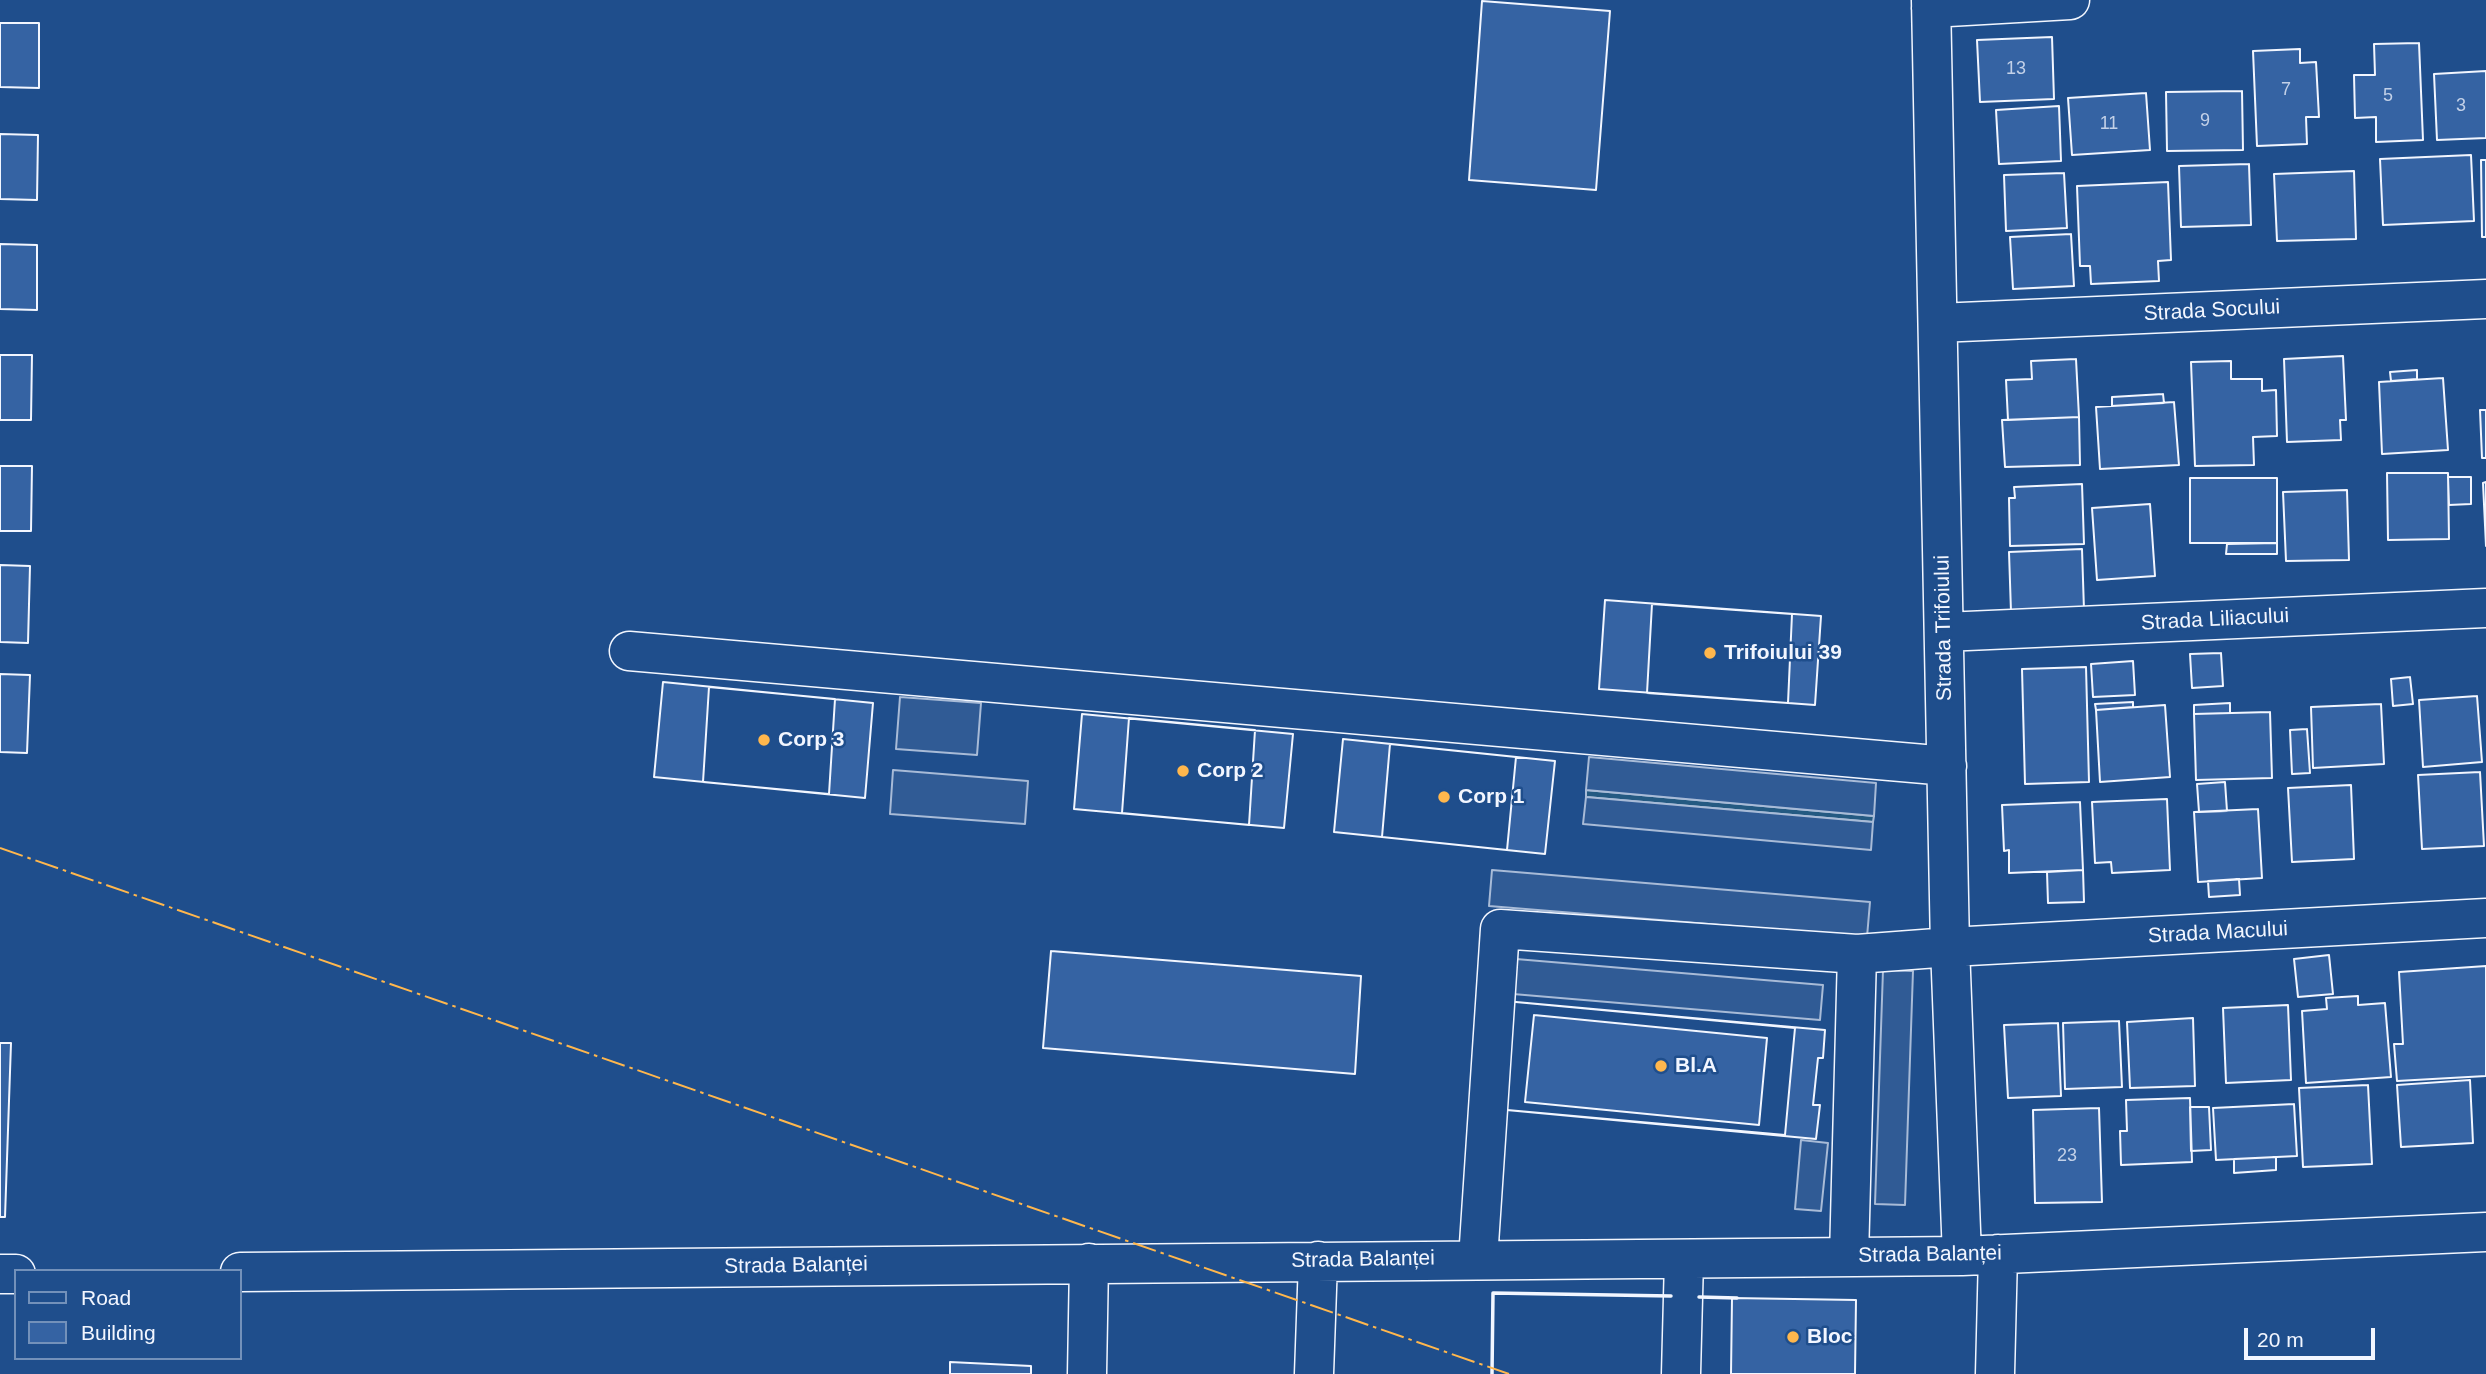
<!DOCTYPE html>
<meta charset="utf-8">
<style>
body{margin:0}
#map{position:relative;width:2486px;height:1374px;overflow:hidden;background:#1f4e8c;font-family:Helvetica,sans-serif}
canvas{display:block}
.legend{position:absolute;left:14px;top:1269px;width:228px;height:91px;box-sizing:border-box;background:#1f4e8c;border:2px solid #7391ba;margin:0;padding:9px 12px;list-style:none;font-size:21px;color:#f2f6ff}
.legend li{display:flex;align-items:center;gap:14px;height:35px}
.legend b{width:35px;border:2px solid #7391ba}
.scale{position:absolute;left:2244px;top:1328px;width:131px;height:32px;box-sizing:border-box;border:4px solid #f2f6ff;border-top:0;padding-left:9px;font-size:21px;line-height:24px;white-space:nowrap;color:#f2f6ff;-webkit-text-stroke:5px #1f4e8c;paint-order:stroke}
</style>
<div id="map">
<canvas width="2486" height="1374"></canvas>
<ul class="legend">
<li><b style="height:9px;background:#1f4e8c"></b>Road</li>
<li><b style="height:19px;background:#3563a3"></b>Building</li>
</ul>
<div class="scale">20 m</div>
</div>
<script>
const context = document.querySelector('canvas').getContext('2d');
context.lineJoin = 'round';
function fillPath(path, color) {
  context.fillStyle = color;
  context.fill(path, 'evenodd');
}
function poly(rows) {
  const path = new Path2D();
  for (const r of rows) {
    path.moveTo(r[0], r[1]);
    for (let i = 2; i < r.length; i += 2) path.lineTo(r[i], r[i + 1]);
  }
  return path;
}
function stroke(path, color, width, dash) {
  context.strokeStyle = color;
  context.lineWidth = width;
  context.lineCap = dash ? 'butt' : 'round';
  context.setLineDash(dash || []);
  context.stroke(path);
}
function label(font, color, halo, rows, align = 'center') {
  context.font = font + ' Helvetica,sans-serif';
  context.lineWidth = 5;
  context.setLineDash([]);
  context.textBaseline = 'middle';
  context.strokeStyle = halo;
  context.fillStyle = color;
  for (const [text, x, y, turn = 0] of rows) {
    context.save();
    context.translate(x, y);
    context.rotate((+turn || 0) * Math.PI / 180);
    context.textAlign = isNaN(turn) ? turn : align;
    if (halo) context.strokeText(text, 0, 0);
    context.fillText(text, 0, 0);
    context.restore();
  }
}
const green = poly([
 [1586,790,1874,816,1873,822,1586,797,1586,790]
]);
const parking = poly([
 [900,697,981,703,977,755,896,749,900,697],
 [1589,757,1876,783,1874,816,1586,790,1589,757],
 [893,770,1028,781,1025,824,890,814,893,770],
 [1586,797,1873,822,1871,850,1583,824,1586,797],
 [1492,870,1870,902,1867,937,1489,906,1492,870],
 [1516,959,1823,985,1820,1020,1513,994,1516,959],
 [1883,970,1913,971,1905,1205,1875,1204,1883,970],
 [1801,1140,1828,1143,1821,1211,1795,1209,1801,1140]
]);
const building = poly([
 [1482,1,1610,11,1596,190,1469,180,1482,1],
 [0,23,39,23,39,88,0,87,0,23],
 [2052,37,2054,99,1980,102,1977,40,2052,37],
 [2419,43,2423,140,2376,142,2376,117,2355,118,2354,75,2375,75,2374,44,2419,43],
 [2300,49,2300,63,2316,62,2319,117,2306,117,2307,144,2257,146,2253,51,2300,49],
 [2486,71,2486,138,2437,140,2434,74,2486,71],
 [2242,91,2243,150,2167,151,2166,92,2242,91],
 [2146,93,2150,150,2072,155,2068,98,2146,93],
 [2059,106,2061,161,1999,164,1996,110,2059,106],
 [0,134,38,135,37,200,0,199,0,134],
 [2471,155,2474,221,2383,225,2380,159,2471,155],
 [2481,160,2486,160,2486,237,2482,237,2481,160],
 [2249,164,2251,225,2181,227,2179,166,2249,164],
 [2354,171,2356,239,2277,241,2274,174,2354,171],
 [2064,173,2067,228,2006,231,2004,175,2064,173],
 [2168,182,2171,260,2158,261,2159,281,2091,284,2090,266,2080,266,2077,186,2168,182],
 [2071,234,2074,286,2013,289,2010,237,2071,234],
 [0,244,37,245,37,310,0,309,0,244],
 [0,355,32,355,31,420,0,420,0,355],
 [2343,356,2346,420,2340,420,2341,440,2287,442,2284,359,2343,356],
 [2076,359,2079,417,2008,420,2006,380,2032,379,2031,361,2076,359],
 [2231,361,2231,379,2262,379,2262,391,2276,390,2277,436,2253,437,2254,465,2195,466,2191,362,2231,361],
 [2417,370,2417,379,2391,381,2390,372,2417,370],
 [2443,378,2448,450,2382,454,2379,382,2443,378],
 [2163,394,2164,403,2112,406,2112,397,2163,394],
 [2174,402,2179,465,2100,469,2096,407,2174,402],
 [2480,410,2486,410,2486,458,2482,458,2480,410],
 [2079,417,2080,465,2005,467,2002,420,2079,417],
 [0,466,32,466,31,531,0,531,0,466],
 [2387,473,2448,473,2449,539,2388,540,2387,473],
 [2448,477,2471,477,2471,504,2449,505,2448,477],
 [2190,478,2277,478,2277,543,2190,543,2190,478],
 [2486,482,2486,546,2483,483,2486,482],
 [2082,484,2084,544,2010,546,2009,498,2015,498,2014,487,2082,484],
 [2347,490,2349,560,2286,561,2283,492,2347,490],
 [2150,504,2155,576,2097,580,2092,508,2150,504],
 [2277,543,2277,554,2226,554,2227,544,2277,543],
 [2082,549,2084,610,2011,612,2009,552,2082,549],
 [0,565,30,566,28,643,0,642,0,565],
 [1605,600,1821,616,1815,705,1599,689,1605,600],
 [1652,604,1792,614,1788,703,1647,693,1652,604],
 [2221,653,2223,686,2192,688,2190,654,2221,653],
 [2133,661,2135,695,2093,697,2091,664,2133,661],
 [2086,667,2089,782,2025,784,2022,669,2086,667],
 [0,674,30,675,27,753,0,752,0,674],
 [2410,677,2413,704,2393,706,2391,679,2410,677],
 [663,682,873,703,865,798,654,777,663,682],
 [709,687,835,699,829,794,703,782,709,687],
 [2477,696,2482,762,2423,767,2419,700,2477,696],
 [2133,702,2133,707,2096,710,2095,704,2133,702],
 [2230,703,2230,713,2194,714,2194,705,2230,703],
 [2381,704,2384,764,2313,768,2311,707,2381,704],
 [2165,705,2170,777,2100,782,2096,710,2165,705],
 [2270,712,2272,778,2196,780,2194,714,2270,712],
 [1082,714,1293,734,1284,828,1074,809,1082,714],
 [1129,718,1255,730,1249,825,1122,813,1129,718],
 [2307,729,2310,773,2292,774,2290,730,2307,729],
 [1343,739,1555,761,1545,854,1334,832,1343,739],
 [1390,744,1516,757,1507,850,1382,837,1390,744],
 [2480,772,2484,846,2422,849,2418,775,2480,772],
 [2225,782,2227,811,2199,812,2197,784,2225,782],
 [2351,785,2354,859,2292,862,2288,788,2351,785],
 [2167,799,2170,870,2112,873,2111,862,2095,863,2092,802,2167,799],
 [2080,802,2083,870,2009,873,2009,850,2004,851,2002,805,2080,802],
 [2258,809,2262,878,2198,882,2194,812,2258,809],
 [2083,870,2084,902,2048,903,2047,872,2083,870],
 [2239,879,2240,895,2209,897,2208,881,2239,879],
 [1051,951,1361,976,1355,1074,1043,1048,1051,951],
 [2329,955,2333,994,2298,997,2294,959,2329,955],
 [2486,966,2486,1076,2397,1081,2394,1044,2403,1044,2399,972,2486,966],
 [2358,996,2358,1005,2385,1003,2391,1077,2306,1083,2302,1011,2327,1009,2326,998,2358,996],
 [1505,1001,1825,1030,1823,1058,1818,1058,1813,1105,1820,1105,1816,1139,1496,1109,1505,1001],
 [1505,1001,1795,1028,1785,1135,1496,1109,1505,1001],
 [2288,1005,2291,1080,2226,1083,2223,1008,2288,1005],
 [1534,1015,1767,1038,1759,1125,1525,1102,1534,1015],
 [2193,1018,2195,1086,2130,1088,2127,1022,2193,1018],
 [2119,1021,2122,1087,2065,1089,2063,1023,2119,1021],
 [2058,1023,2061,1096,2008,1098,2004,1025,2058,1023],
 [0,1043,11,1043,5,1217,0,1217,0,1043],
 [2470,1080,2473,1143,2401,1147,2397,1085,2470,1080],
 [2368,1085,2372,1164,2303,1167,2299,1088,2368,1085],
 [2190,1098,2192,1162,2121,1165,2120,1131,2127,1131,2126,1100,2190,1098],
 [2294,1104,2297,1156,2216,1160,2213,1108,2294,1104],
 [2190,1107,2209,1107,2211,1150,2191,1151,2190,1107],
 [2099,1108,2102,1202,2035,1203,2033,1110,2099,1108],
 [2276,1157,2276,1170,2234,1173,2234,1159,2276,1157],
 [1732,1298,1856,1300,1855,1374,1731,1374,1732,1298],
 [950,1362,1031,1366,1031,1374,950,1374,950,1362]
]);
const minor = poly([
 [1931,0,1950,947,1962,1256],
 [1931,8,2070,0],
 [1938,323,2486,299],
 [1944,632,2486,608],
 [629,651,1947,766],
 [1849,1257,1857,954],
 [1478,1259,1500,929,1857,954,1950,947,2486,918],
 [240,1272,1962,1256,2486,1232],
 [0,1274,16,1274],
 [1087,1374,1089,1263],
 [1314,1374,1318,1261],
 [1681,1374,1684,1259],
 [1995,1374,1998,1254]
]);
const wall = poly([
 [1699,1297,1737,1298],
 [1492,1374,1493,1293,1671,1296]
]);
const power = poly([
 [0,848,1509,1374]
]);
const markers = [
 [1710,653,7,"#ffb74d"],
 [764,740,7,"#ffb74d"],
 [1183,771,7,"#ffb74d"],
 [1444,797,7,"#ffb74d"],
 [1661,1066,7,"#ffb74d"],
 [1793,1337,7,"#ffb74d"]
];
const numberNames = [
 ["13",2016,69],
 ["7",2286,90],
 ["5",2388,96],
 ["3",2461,106],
 ["9",2205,121],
 ["11",2109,124],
 ["23",2067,1156]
];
const streetNames = [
 ["Strada Socului",2212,311,-3],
 ["Strada Liliacului",2215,620,-3],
 ["Strada Trifoiului",1944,628,-91],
 ["Strada Macului",2218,933,-3],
 ["Strada Balanței",1930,1255,-1],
 ["Strada Balanței",1363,1260,-1],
 ["Strada Balanței",796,1266,-1]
];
const poiNames = [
 ["Trifoiului 39",1724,653],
 ["Corp 3",778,740],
 ["Corp 2",1197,771],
 ["Corp 1",1458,797],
 ["Bl.A",1675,1066],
 ["Bloc",1807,1337]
];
fillPath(green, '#245a82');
stroke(green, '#a8bbd7', 2);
fillPath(parking, '#305b95');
stroke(parking, '#a8bbd7', 2);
fillPath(building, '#3563a3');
stroke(building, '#f2f6ff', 2);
stroke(minor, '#f2f6ff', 41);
stroke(minor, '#1f4e8c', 38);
stroke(wall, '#f2f6ff', 3.5);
stroke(power, '#ffb74d', 2, [24, 5, 3.5, 5]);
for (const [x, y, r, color] of markers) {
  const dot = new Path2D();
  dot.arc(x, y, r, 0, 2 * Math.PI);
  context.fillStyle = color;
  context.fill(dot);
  stroke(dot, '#1f4e8c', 2.5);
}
label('18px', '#c3d1e8', null, numberNames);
label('21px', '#f2f6ff', '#1f4e8c', streetNames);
label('bold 21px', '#f2f6ff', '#1f4e8c', poiNames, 'left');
</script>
